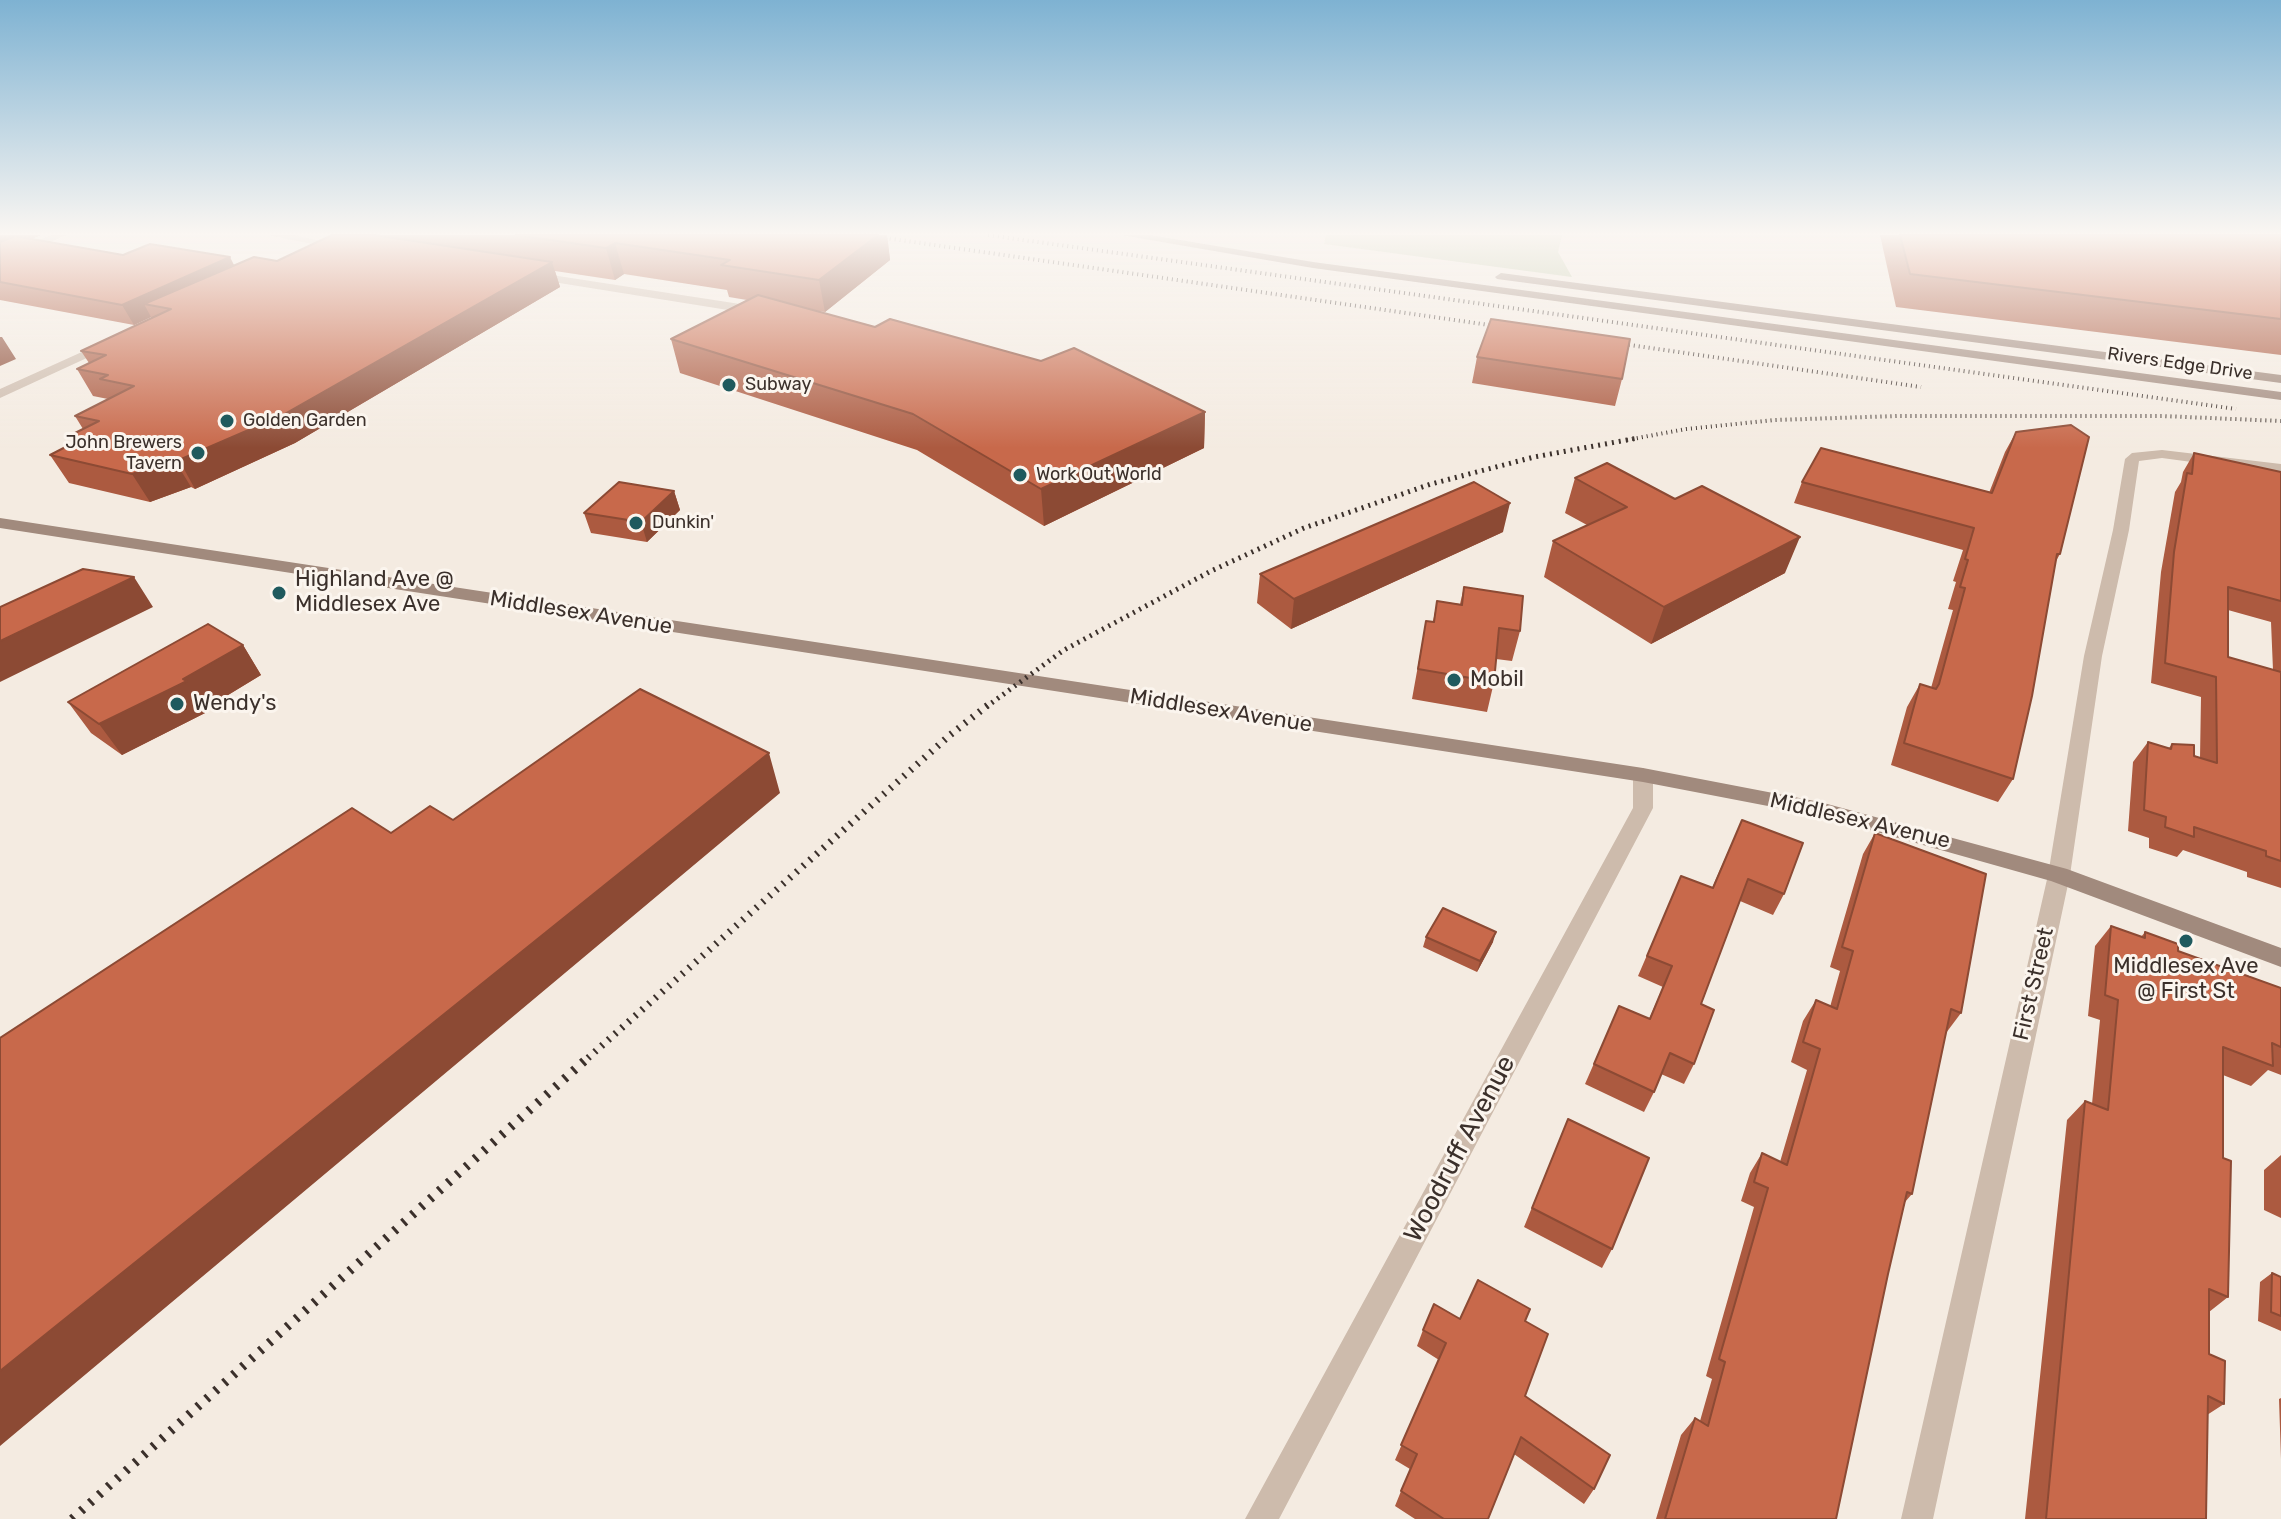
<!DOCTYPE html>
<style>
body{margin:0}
canvas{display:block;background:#f4ebe1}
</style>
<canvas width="2281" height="1519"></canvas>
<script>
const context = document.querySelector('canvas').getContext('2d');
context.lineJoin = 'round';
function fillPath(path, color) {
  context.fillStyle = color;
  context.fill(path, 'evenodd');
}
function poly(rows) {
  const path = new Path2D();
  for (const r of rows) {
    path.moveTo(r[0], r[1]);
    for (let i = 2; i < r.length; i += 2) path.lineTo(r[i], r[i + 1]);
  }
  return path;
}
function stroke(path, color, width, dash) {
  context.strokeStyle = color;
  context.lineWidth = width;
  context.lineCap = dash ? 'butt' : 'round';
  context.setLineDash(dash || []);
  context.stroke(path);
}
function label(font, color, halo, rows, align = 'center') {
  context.font = font + ' Rubik,sans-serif';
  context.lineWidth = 6;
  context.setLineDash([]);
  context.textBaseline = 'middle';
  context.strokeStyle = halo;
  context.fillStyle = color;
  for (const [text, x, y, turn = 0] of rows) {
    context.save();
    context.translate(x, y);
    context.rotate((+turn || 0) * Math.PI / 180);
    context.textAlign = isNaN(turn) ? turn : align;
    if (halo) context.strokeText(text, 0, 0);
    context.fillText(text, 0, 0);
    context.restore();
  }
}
const green = poly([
 [1326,235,1562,235,1558,252,1572,277,1324,244]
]);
const street = poly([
 [51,235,67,235,0,263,0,256,51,235],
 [267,235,294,235,348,247,342,250,267,235],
 [532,272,753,306,759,310,753,314,528,278,528,274,532,272],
 [104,342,115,345,0,398,0,389,104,342],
 [2162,450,2281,464,2281,474,2162,458,2139,461,2129,530,2102,656,2070,875,1933,1519,1901,1519,2048,875,2084,656,2113,530,2125,459,2132,453,2162,450],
 [1643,768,1653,775,1653,808,1279,1519,1245,1519,1633,808,1633,775,1643,768]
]);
const secondary = poly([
 [1121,235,1150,235,1313,262,2281,392,2281,400,1313,268,1121,235],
 [1501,273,2281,375,2281,383,1497,279,1495,277,1501,273],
 [0,518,1643,768,1820,802,2067,869,2281,948,2281,967,2051,881,1820,816,1643,782,0,528,0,518]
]);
const railFar3 = poly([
 [865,235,1510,328],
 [988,235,2236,409],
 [1609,342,1921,387],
 [1627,440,1686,429,1775,420,1897,416,2162,416,2281,421]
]);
const railFar2 = poly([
 [986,707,1064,650,1211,571,1304,528,1431,484,1534,457,1638,438]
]);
const railFar1 = poly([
 [588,1058,950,735,988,705]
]);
const rail = poly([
 [72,1519,590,1056]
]);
const wall = poly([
 [0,235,41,235,32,239,123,255,234,265,277,261,332,235,887,235,890,260,825,312,817,311,875,327,1205,412,1204,448,1044,526,917,450,680,373,671,339,747,300,729,297,727,290,624,274,615,280,555,271,560,287,295,443,195,489,191,487,150,502,69,483,50,455,73,443,69,436,83,429,75,416,108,399,93,396,77,369,89,363,81,351,152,318,151,317,134,325,0,300],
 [1880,235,2281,235,2281,355,1896,307],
 [1477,357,1622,379,1615,406,1472,383],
 [2016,432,2060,554,2056,561,2013,779,1998,802,1891,765,1907,707,1920,684,1931,688,1953,610,1948,609,1956,582,1953,581,1963,550,1794,503,1802,482,1989,493,2005,452],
 [2194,453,2281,472,2281,888,2247,877,2247,872,2183,850,2177,857,2149,848,2149,838,2128,831,2133,762,2148,742,2169,748,2172,744,2200,758,2201,697,2151,683,2161,572,2175,492,2181,482,2183,472],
 [2228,610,2271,622,2273,670,2228,657],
 [1575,478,1675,499,1785,573,1651,644,1544,577,1553,541,1587,525,1565,513],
 [674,491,680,510,647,542,591,533,584,513],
 [1503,532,1291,629,1257,603,1260,574],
 [1464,587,1520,631,1512,661,1496,659,1494,682,1487,712,1412,699,1426,621,1433,622,1437,601,1460,604],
 [243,645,261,675,205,709,207,712,122,755,91,733,68,702],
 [1742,820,1784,894,1773,915,1740,901,1701,1004,1694,1064,1684,1084,1661,1074,1654,1092,1644,1112,1585,1084,1619,1006,1649,1019,1663,987,1638,976,1681,876,1712,888],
 [1875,833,1961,1013,1946,1033,1912,1194,1905,1202,1888,1274,1836,1519,1656,1519,1681,1435,1695,1418,1700,1421,1712,1379,1706,1376,1754,1207,1741,1201,1750,1173,1762,1153,1780,1162,1807,1070,1791,1062,1803,1021,1816,1000,1830,1007,1840,971,1830,967,1863,854],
 [2111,926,2141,937,2145,932,2178,951,2281,988,2281,1075,2268,1070,2251,1086,2223,1075,2223,1158,2228,1297,2209,1312,2209,1354,2224,1404,2207,1415,2206,1519,2025,1519,2067,1120,2085,1101,2092,1104,2100,1020,2088,1016,2095,946],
 [1426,937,1493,942,1477,972,1423,947],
 [1568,1119,1612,1249,1602,1268,1524,1227],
 [2281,1155,2281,1218,2264,1210,2264,1170],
 [2272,1273,2281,1277,2281,1331,2258,1321,2260,1282],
 [1460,1319,1525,1321,1525,1396,1594,1489,1584,1504,1514,1454,1488,1519,1415,1519,1395,1506,1410,1469,1395,1460,1439,1360,1417,1346,1423,1330],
 [2281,1398,2281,1459,2279,1399]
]);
const shadedWall = poly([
 [0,235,41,235,3,250,0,254],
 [878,235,887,235,890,260,825,312,819,280],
 [615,243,624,274,615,280,606,248],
 [230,257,240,277,144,304,151,317,134,325,122,305],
 [552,262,560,287,295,443,195,489,179,460],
 [0,337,2,337,16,359,0,366],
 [1205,412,1204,448,1044,526,1041,489],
 [174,459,191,487,150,502,132,474],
 [674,491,680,510,647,542,641,522],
 [1510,503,1503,532,1291,629,1294,599],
 [1800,537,1785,573,1651,644,1664,607],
 [134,577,153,607,0,682,0,641],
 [243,645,261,675,205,709,207,712,122,755,99,724,183,679],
 [769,753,780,793,0,1446,0,1371],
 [1496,932,1493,942,1477,972,1480,961]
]);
const building = poly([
 [332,235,374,235,552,262,281,416,179,460,174,459,132,474,50,455,81,439,69,436,99,421,75,416,134,386,100,379,108,375,77,369,106,355,81,351,171,309,144,304,254,257,277,261,332,235],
 [516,235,878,235,819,280,721,265,730,260,615,243,606,248,516,235],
 [1900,235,2281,235,2281,319,1910,274,1900,235],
 [15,236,123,255,150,244,230,257,122,305,0,282,0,242,15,236],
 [758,295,875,327,890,319,1041,361,1074,348,1205,412,1041,489,913,414,671,339,758,295],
 [1491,319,1630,339,1622,379,1477,357,1491,319],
 [2071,425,2089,437,2060,554,2057,554,2032,696,2013,779,1904,743,1920,684,1936,689,1939,684,1965,588,1960,587,1968,560,1965,559,1974,528,1802,482,1821,448,1992,493,2016,432,2071,425],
 [2194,453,2281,472,2281,601,2228,587,2228,657,2281,672,2281,861,2266,856,2266,851,2194,827,2194,837,2165,827,2166,817,2144,810,2148,742,2171,749,2172,744,2194,745,2194,756,2217,763,2216,677,2165,663,2174,552,2187,473,2192,474,2194,453],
 [1607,463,1675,499,1702,486,1800,537,1664,607,1553,541,1627,507,1575,478,1607,463],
 [619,482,674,491,641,522,584,513,619,482],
 [1474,482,1510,503,1294,599,1260,574,1474,482],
 [83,569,134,577,0,641,0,607,83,569],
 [1464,587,1523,596,1520,631,1499,628,1494,682,1418,669,1426,621,1434,622,1437,601,1462,605,1464,587],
 [208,624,243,645,183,679,187,681,99,724,68,702,208,624],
 [640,689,769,753,0,1371,0,1038,352,808,391,833,430,806,453,820,640,689],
 [1742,820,1803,843,1784,894,1748,879,1701,1004,1714,1010,1694,1064,1670,1053,1654,1092,1594,1064,1619,1006,1650,1019,1672,966,1647,956,1681,876,1713,888,1742,820],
 [1875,833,1986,874,1961,1013,1951,1009,1912,1194,1907,1192,1888,1274,1836,1519,1665,1519,1695,1418,1708,1426,1725,1362,1719,1359,1768,1188,1754,1182,1762,1153,1787,1165,1820,1049,1803,1042,1816,1000,1837,1009,1853,951,1842,947,1875,833],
 [1443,908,1496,932,1480,961,1426,937,1443,908],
 [2111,926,2145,938,2145,932,2178,944,2178,951,2281,988,2281,1047,2272,1043,2273,1066,2223,1047,2223,1158,2231,1161,2228,1297,2209,1289,2209,1354,2225,1361,2224,1404,2208,1396,2206,1519,2046,1519,2085,1101,2108,1110,2118,1000,2105,995,2111,926],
 [1568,1119,1649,1158,1612,1249,1532,1208,1568,1119],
 [2272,1273,2281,1277,2281,1316,2271,1312,2272,1273],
 [1478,1280,1530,1309,1525,1321,1548,1334,1525,1396,1610,1455,1594,1489,1521,1437,1488,1519,1444,1519,1401,1491,1417,1454,1401,1445,1446,1343,1423,1330,1434,1304,1460,1319,1478,1280]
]);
const markers = [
 [729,385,8,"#1f5a5e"],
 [227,421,8,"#1f5a5e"],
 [198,453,8,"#1f5a5e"],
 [1020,475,8,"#1f5a5e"],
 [636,523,8,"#1f5a5e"],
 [279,593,8,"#1f5a5e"],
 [1454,680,8,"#1f5a5e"],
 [177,704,8,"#1f5a5e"],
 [2186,941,8,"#1f5a5e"]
];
const farStreetnames = [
 ["Rivers Edge Drive",2180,364,8]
];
const farPoinames = [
 ["Subway",745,385],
 ["Golden Garden",243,421],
 ["John Brewers",182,443,"right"],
 ["Tavern",182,464,"right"],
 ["Work Out World",1036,475],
 ["Dunkin'",652,523]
];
const poiNames = [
 ["Highland Ave @",295,580],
 ["Middlesex Ave",295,605],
 ["Mobil",1470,680],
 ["Wendy's",193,704],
 ["Middlesex Ave",2186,967,"center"],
 ["@ First St",2186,992,"center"]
];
const streetNames = [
 ["Middlesex Avenue",581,613,9],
 ["Middlesex Avenue",1221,711,9],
 ["Middlesex Avenue",1860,821,13],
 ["First Street",2034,984,-77]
];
const nearStreetnames = [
 ["Woodruff Avenue",1460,1149,-62]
];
fillPath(green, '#b8c4a0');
fillPath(street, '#cdbbac');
fillPath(secondary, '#a18a7d');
stroke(railFar3, '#3b302b', 4, [1, 4]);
stroke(railFar2, '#3b302b', 5, [2, 5]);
stroke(railFar1, '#3b302b', 7, [2, 7]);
stroke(rail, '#3b302b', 9, [3, 9]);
fillPath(wall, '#ac5a40');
fillPath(shadedWall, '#8c4a34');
fillPath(building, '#c8694b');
stroke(building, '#8c4a34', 2);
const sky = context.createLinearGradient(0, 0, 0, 448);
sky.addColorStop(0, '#7eb2d2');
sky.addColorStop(0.52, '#faf6f2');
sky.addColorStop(1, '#faf6f200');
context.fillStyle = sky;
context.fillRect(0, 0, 2281, 448);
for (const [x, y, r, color] of markers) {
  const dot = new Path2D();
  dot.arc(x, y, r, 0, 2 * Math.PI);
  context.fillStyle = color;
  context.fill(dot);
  stroke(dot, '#fbf5ee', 3);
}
label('18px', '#3b302b', '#fbf5ee', farStreetnames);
label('18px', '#3b302b', '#fbf5ee', farPoinames, 'left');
label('22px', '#3b302b', '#fbf5ee', poiNames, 'left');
label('22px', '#3b302b', '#fbf5ee', streetNames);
label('26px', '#3b302b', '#fbf5ee', nearStreetnames);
</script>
